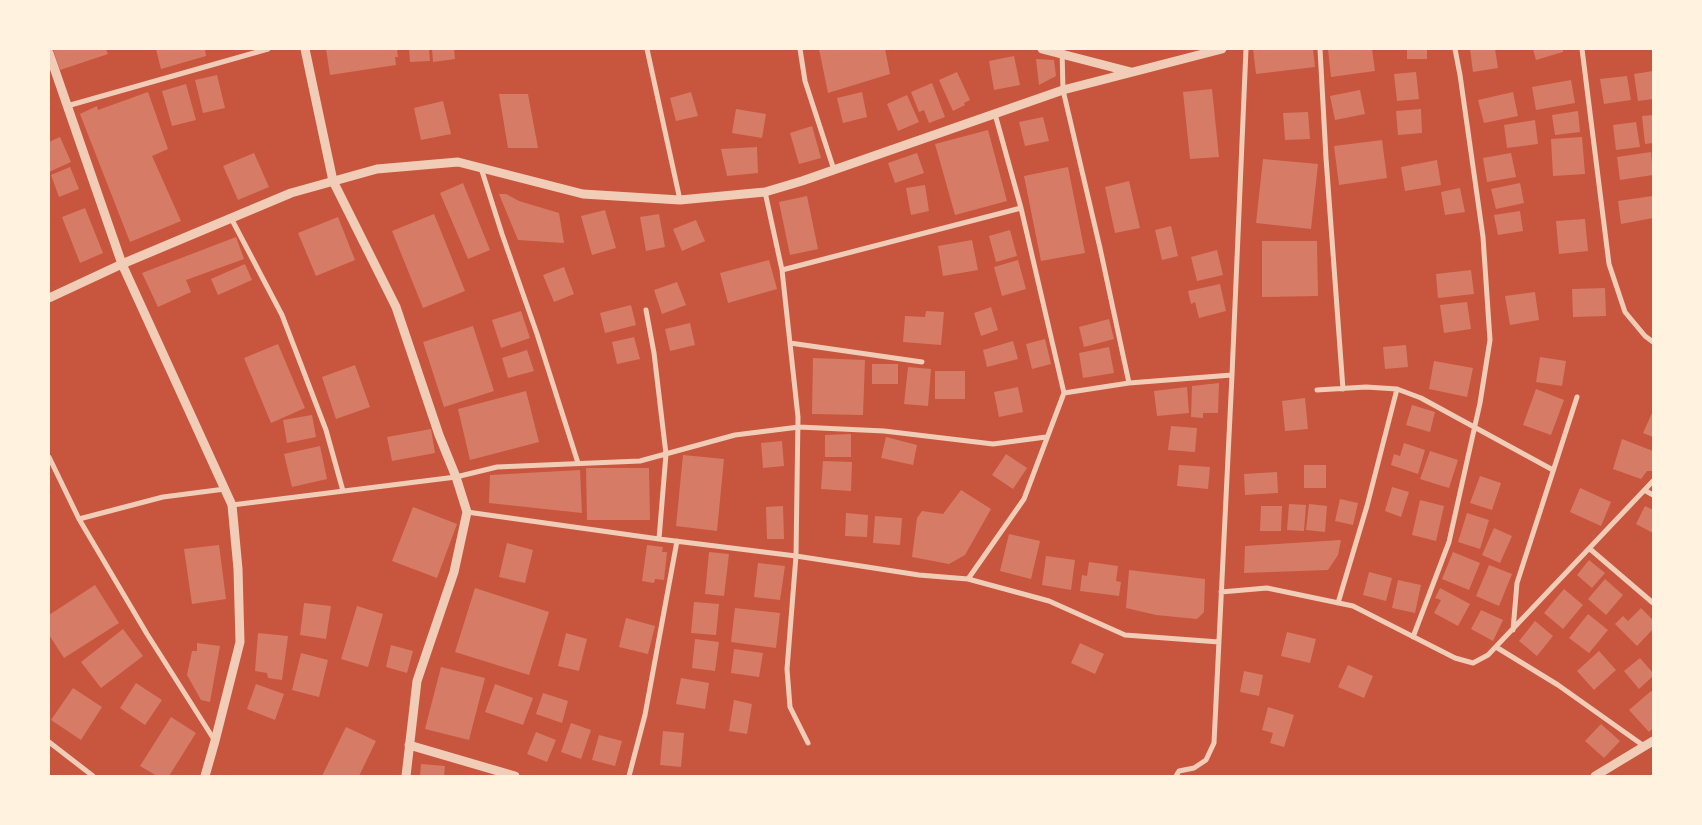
<!DOCTYPE html>
<style>
body{margin:0}
#map{position:relative;width:1702px;height:825px;overflow:hidden;background:#c8553d;font-family:"Open Sans",sans-serif}
canvas{display:block}
.frame{position:absolute;inset:0;border:50px solid #fff3e0;pointer-events:none}
</style>
<div id="map">
<canvas width="1702" height="825"></canvas>
<div class="frame"></div>
</div>
<script>
const context = document.querySelector('canvas').getContext('2d');
context.lineJoin = 'round';
function fillPath(path, color) {
  context.fillStyle = color;
  context.fill(path, 'evenodd');
}
function poly(rows) {
  const path = new Path2D();
  for (const r of rows) {
    path.moveTo(r[0], r[1]);
    for (let i = 2; i < r.length; i += 2) path.lineTo(r[i], r[i + 1]);
  }
  return path;
}
function stroke(path, color, width, dash) {
  context.strokeStyle = color;
  context.lineWidth = width;
  context.lineCap = dash ? 'butt' : 'round';
  context.setLineDash(dash || []);
  context.stroke(path);
}
const building = poly([
 [53,49,106,49,108,54,60,70],
 [156,49,205,49,206,56,161,69],
 [326,49,397,49,398,57,395,57,396,65,330,75],
 [409,49,429,49,430,61,410,62],
 [432,49,454,49,455,59,433,62],
 [819,49,885,49,890,74,828,93],
 [1253,49,1313,49,1315,67,1256,74],
 [1328,49,1372,49,1375,71,1331,77],
 [1407,49,1427,49,1427,59,1407,59],
 [1470,49,1495,49,1498,68,1473,72],
 [1533,49,1563,49,1563,52,1536,60],
 [1014,56,1020,85,994,90,989,61],
 [1036,59,1054,60,1056,76,1039,85],
 [1653,71,1653,99,1638,101,1634,74],
 [957,72,970,100,964,103,965,105,953,111,939,80],
 [1416,72,1419,99,1397,101,1394,74],
 [217,75,225,108,203,113,195,80],
 [1627,76,1631,100,1604,104,1600,79],
 [1571,80,1575,103,1536,110,1532,87],
 [932,83,945,117,929,123,924,110,919,112,911,92],
 [186,84,196,120,172,126,162,91],
 [1212,89,1219,157,1190,159,1183,92],
 [1360,90,1365,114,1335,120,1330,96],
 [148,92,168,149,152,156,181,221,130,242,80,114,97,106,98,110],
 [691,92,698,116,676,121,670,98],
 [862,92,867,117,843,123,837,98],
 [1513,92,1518,116,1484,123,1478,100],
 [499,94,528,94,538,148,508,148],
 [907,95,919,122,898,131,887,104],
 [443,101,451,134,421,140,414,108],
 [736,109,766,114,762,138,732,133],
 [1421,109,1422,133,1398,135,1396,111],
 [1578,111,1580,132,1555,135,1552,115],
 [1308,112,1310,139,1285,140,1283,113],
 [1653,115,1653,143,1645,144,1642,116],
 [1043,117,1049,141,1025,146,1019,122],
 [1535,120,1538,144,1507,148,1504,125],
 [1636,122,1640,147,1616,150,1613,125],
 [812,126,821,158,799,164,790,133],
 [988,130,1007,201,955,215,935,144],
 [60,137,71,162,49,172,49,142],
 [1582,137,1585,174,1553,176,1551,139],
 [1382,140,1387,178,1339,185,1334,146],
 [757,147,758,173,727,176,721,149],
 [1651,152,1653,175,1620,180,1617,157],
 [254,153,269,187,238,200,223,166],
 [917,153,924,173,895,183,888,163],
 [1511,153,1516,177,1487,182,1483,158],
 [1263,159,1318,164,1311,229,1256,223],
 [1437,160,1441,185,1405,191,1401,167],
 [70,167,79,189,59,197,51,175],
 [1068,167,1085,253,1041,261,1024,176],
 [1129,181,1140,228,1115,233,1105,187],
 [463,183,490,250,468,259,440,193],
 [1520,183,1524,203,1496,209,1491,189],
 [925,185,929,211,911,215,906,188],
 [1460,188,1465,212,1445,215,1441,192],
 [499,194,506,194,519,201,559,213,564,243,518,240],
 [807,196,818,249,790,255,779,202],
 [1652,196,1653,218,1621,224,1618,201],
 [85,208,103,253,80,263,62,217],
 [605,210,616,248,592,255,581,216],
 [1520,211,1523,231,1498,235,1494,215],
 [434,214,465,291,423,308,392,231],
 [659,214,665,247,646,251,640,217],
 [338,217,355,260,316,276,298,233],
 [1585,219,1588,251,1559,254,1556,221],
 [696,220,705,241,682,251,673,229],
 [1171,226,1178,256,1162,260,1155,230],
 [1010,230,1017,256,996,262,989,236],
 [236,237,244,259,186,280,191,292,158,307,142,273],
 [972,240,978,270,943,276,938,246],
 [1262,241,1317,241,1318,296,1262,297],
 [1217,250,1223,275,1197,281,1191,257],
 [769,260,777,289,728,303,720,273],
 [1018,260,1026,289,1002,296,994,267],
 [245,264,252,280,218,295,211,279],
 [564,267,574,294,554,302,543,275],
 [1471,270,1474,294,1438,298,1436,274],
 [677,282,686,305,662,314,654,290],
 [1220,284,1226,311,1199,318,1195,302,1191,304,1188,291],
 [1605,288,1606,316,1573,317,1572,289],
 [1535,292,1539,320,1510,325,1505,296],
 [1467,302,1471,329,1444,333,1440,305],
 [631,305,636,325,605,333,600,313],
 [991,307,998,330,981,336,974,313],
 [521,311,530,338,501,348,492,320],
 [926,311,944,312,941,345,903,342,905,316,925,317],
 [1109,319,1114,339,1084,347,1079,327],
 [690,323,695,345,670,351,665,329],
 [473,326,494,391,444,407,423,342],
 [634,337,640,359,617,364,612,342],
 [1045,339,1051,364,1032,369,1026,344],
 [1013,341,1018,359,987,367,983,350],
 [278,344,305,408,271,423,244,358],
 [1406,345,1408,367,1385,369,1383,347],
 [1109,347,1114,373,1083,378,1079,353],
 [527,350,534,371,508,378,502,358],
 [1540,357,1566,361,1562,386,1536,382],
 [813,358,865,360,863,415,812,414],
 [1434,361,1473,368,1467,397,1429,389],
 [872,364,898,364,898,384,872,384],
 [355,365,370,407,336,419,322,377],
 [908,367,931,369,928,406,904,404],
 [935,371,965,371,965,399,935,399],
 [1219,383,1218,413,1203,413,1203,418,1191,417,1192,386],
 [1018,387,1023,412,999,417,994,392],
 [1187,387,1189,413,1157,416,1154,391],
 [1536,389,1564,400,1551,435,1523,425],
 [526,391,539,442,470,460,458,409],
 [1305,398,1308,429,1285,431,1282,401],
 [1412,405,1435,412,1430,432,1406,425],
 [1653,411,1653,437,1643,433],
 [312,415,316,437,287,443,283,420],
 [1171,426,1197,428,1195,452,1168,450],
 [431,429,435,453,392,461,387,437],
 [851,434,851,457,825,457,825,435],
 [886,437,917,445,913,465,881,458],
 [1622,439,1653,451,1653,469,1652,471,1647,471,1641,479,1613,469],
 [782,441,784,466,763,468,761,443],
 [1404,443,1425,450,1418,474,1391,465,1394,454,1400,456],
 [320,446,327,479,292,487,284,454],
 [1430,451,1458,460,1449,488,1420,479],
 [1006,454,1027,468,1013,489,992,475],
 [683,455,724,459,717,531,676,526],
 [823,461,852,462,851,491,821,489],
 [1179,465,1210,467,1208,489,1177,486],
 [1304,465,1326,465,1326,488,1304,488],
 [586,468,649,468,650,520,587,520],
 [580,470,582,513,489,503,490,475],
 [1277,472,1278,493,1245,495,1244,474],
 [1480,476,1501,483,1492,510,1470,503],
 [1392,487,1409,492,1401,517,1385,511],
 [1580,488,1611,502,1601,526,1570,512],
 [961,490,991,509,965,555,949,564,912,557,917,518,922,511,943,514],
 [1340,499,1358,503,1353,525,1335,521],
 [1420,500,1444,506,1436,541,1412,535],
 [1289,504,1306,505,1304,531,1287,530],
 [1309,504,1327,506,1325,532,1306,530],
 [783,506,784,539,767,539,766,507],
 [1261,506,1282,506,1281,531,1260,531],
 [1645,506,1653,510,1653,533,1636,524],
 [413,507,457,524,437,578,392,561],
 [846,513,868,515,867,537,845,536],
 [1467,513,1489,520,1480,549,1458,542],
 [875,516,902,518,900,545,873,543],
 [1494,528,1512,536,1500,563,1482,555],
 [1009,534,1040,541,1031,579,1000,571],
 [1341,540,1338,555,1328,570,1244,573,1245,546],
 [507,543,533,550,525,583,499,577],
 [219,545,226,599,192,604,184,549],
 [647,545,663,547,662,552,667,552,664,580,655,579,654,583,642,581],
 [709,552,729,554,724,596,705,594],
 [1453,552,1480,563,1469,590,1442,579],
 [1046,556,1075,560,1071,590,1042,585],
 [1589,560,1605,573,1592,588,1577,575],
 [1089,562,1118,566,1116,581,1121,582,1119,596,1080,591,1082,575,1087,576],
 [758,563,785,566,780,600,754,597],
 [1489,565,1512,574,1499,606,1476,596],
 [1129,570,1205,579,1204,612,1197,619,1156,615,1126,608],
 [1369,572,1392,578,1386,601,1363,595],
 [1605,579,1623,595,1606,615,1588,599],
 [1398,580,1421,585,1415,613,1392,608],
 [95,585,119,623,64,658,49,635,49,615],
 [475,588,549,612,529,675,455,652],
 [1440,588,1470,604,1458,626,1434,613,1441,600,1435,598],
 [1564,589,1583,605,1563,629,1544,613],
 [694,602,719,604,716,635,691,633],
 [304,603,331,606,326,639,300,635],
 [357,606,383,614,368,667,341,659],
 [735,608,780,613,776,648,731,642],
 [1641,608,1653,620,1653,629,1637,646,1615,624,1623,616,1628,621],
 [1481,610,1503,620,1493,641,1471,629],
 [1588,614,1608,630,1589,653,1569,638],
 [626,618,655,626,648,654,619,647],
 [1535,621,1553,636,1537,656,1519,641],
 [123,629,143,656,101,688,81,662],
 [1287,632,1316,639,1310,663,1281,656],
 [258,633,288,636,282,680,268,678,267,673,255,671],
 [566,633,587,639,579,671,558,666],
 [695,639,719,642,715,671,692,668],
 [197,643,220,646,210,702,201,700,187,675,192,651,197,651],
 [1080,643,1104,654,1095,674,1071,663],
 [391,645,413,651,407,673,386,667],
 [734,649,763,653,759,677,731,673],
 [1599,651,1616,670,1594,690,1577,671],
 [301,653,328,660,319,697,292,690],
 [1640,658,1653,673,1653,676,1639,689,1624,671],
 [1348,665,1373,676,1364,698,1338,687],
 [441,667,485,678,469,740,425,729],
 [1244,671,1263,675,1259,696,1240,692],
 [681,678,709,683,705,709,676,704],
 [136,683,162,700,145,725,120,708],
 [256,684,284,694,275,720,247,709],
 [495,684,533,698,523,725,485,712],
 [73,688,102,707,81,740,51,720],
 [1651,691,1653,693,1653,728,1649,732,1629,710],
 [543,693,568,701,562,723,536,714],
 [734,700,752,704,747,734,729,731],
 [1268,707,1294,715,1284,747,1270,743,1273,733,1262,730],
 [171,717,196,733,169,776,157,776,140,766],
 [571,723,591,730,581,759,561,752],
 [1601,724,1620,741,1604,758,1585,741],
 [346,727,376,741,359,776,322,776],
 [663,731,684,733,681,767,660,765],
 [536,732,556,740,547,762,527,754],
 [599,735,622,741,615,766,592,760],
 [421,764,445,766,444,776,420,776]
]);
const minor = poly([
 [647,49,680,200],
 [800,49,805,81,834,170],
 [1062,49,1063,90,1100,248,1129,383],
 [1320,49,1326,158,1343,389],
 [1582,49,1609,264,1625,312,1645,336,1653,342],
 [67,106,268,49],
 [481,168,502,234,537,334,578,463],
 [765,192,782,270,798,417,796,556,787,669,790,707,808,743],
 [231,218,282,315,326,430,343,491],
 [782,270,1021,208],
 [646,310,654,353,666,454,659,539],
 [790,343,922,362],
 [1317,390,1366,387,1397,389,1421,398,1553,470],
 [1064,393,1129,383,1232,375],
 [49,457,79,519,147,634,215,741],
 [1646,491,1653,495],
 [232,505,456,477,497,467,640,461,735,435,799,427,884,431,993,444,1046,437],
 [467,512,659,539,796,556,919,575,968,579,1049,601,1125,635,1219,642],
 [79,519,163,497,225,489],
 [1590,549,1653,603],
 [968,579,1024,499,1064,393,1021,208,995,114],
 [1221,592,1267,588,1353,606,1455,658,1473,663,1488,655,1653,481],
 [1338,603,1367,506,1397,389],
 [1513,630,1517,583,1577,397],
 [1413,637,1449,542,1480,403,1490,340,1483,237,1460,75,1455,49],
 [1496,647,1558,685,1644,746],
 [49,742,93,776],
 [629,776,645,715,677,541],
 [1176,776,1179,771,1194,768,1206,760,1214,743,1232,375,1246,49]
]);
const tertiary = poly([
 [305,49,333,181,396,307,439,435,456,477,467,512,454,572,417,681,406,776],
 [1042,49,1131,72],
 [49,53,122,264,232,505,238,569,240,642,215,741,205,776],
 [49,298,122,264,291,193,377,169,458,162,583,194,680,200,765,192,802,181,1063,90,1222,49],
 [409,745,515,776],
 [1595,776,1653,741]
]);
fillPath(building, '#d67c66');
stroke(minor, '#f1ccb7', 5);
stroke(tertiary, '#f1ccb7', 9);
</script>
